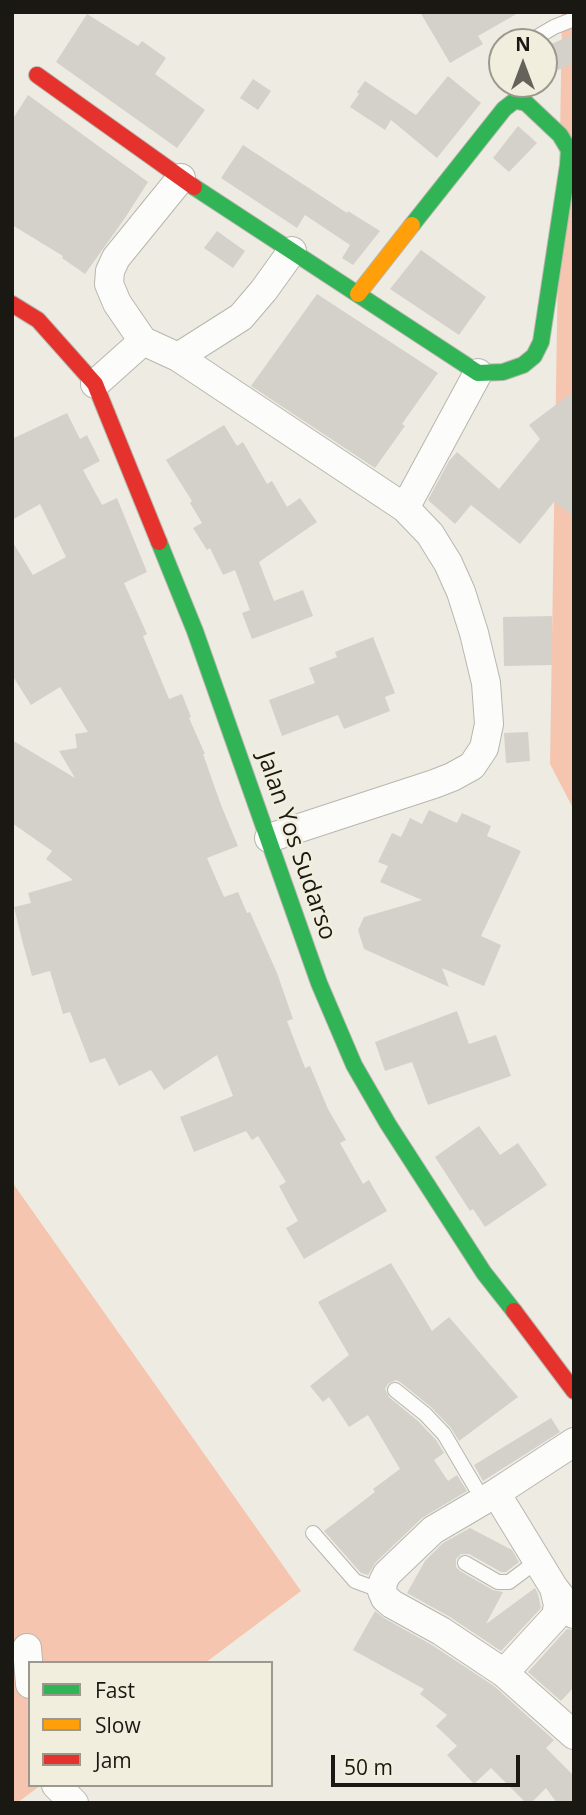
<!DOCTYPE html>
<style>
body{margin:0}
#map{position:relative;width:586px;height:1815px;overflow:hidden;background:#eeebe2;font-family:"Open Sans",sans-serif}
canvas{display:block}
.frame{position:absolute;inset:0;border:14px solid #1a1813;pointer-events:none}
.legend{position:absolute;left:28px;top:1661px;width:245px;height:126px;box-sizing:border-box;background:#f2eede;border:2px solid #9c988d;margin:0;padding:9px 12px;list-style:none;font-size:21px;color:#1a1813}
.legend li{display:flex;align-items:center;gap:14px;height:35px}
.legend b{width:35px;border:2px solid #9c988d}
.north{position:absolute;left:488px;top:28px;width:70px;height:70px;box-sizing:border-box;background:#f2eede;border:2px solid #9c988d;border-radius:50%;rotate:0deg;font-size:19px;font-weight:700;line-height:28px;text-align:center;color:#1a1813}
.north::after{content:'';display:block;margin:auto;width:24px;height:32px;background:#64625b;clip-path:polygon(50% 0,100% 100%,50% 72%,0 100%)}
.scale{position:absolute;left:331px;top:1755px;width:189px;height:32px;box-sizing:border-box;border:4px solid #1a1813;border-top:0;padding-left:9px;font-size:21px;line-height:24px;white-space:nowrap;color:#1a1813;-webkit-text-stroke:5px #f2eede;paint-order:stroke}
</style>
<div id="map">
<canvas width="586" height="1815"></canvas>
<div class="frame"></div>
<ul class="legend">
<li><b style="height:9px;background:#30b455"></b>Fast</li>
<li><b style="height:9px;background:#ff9f0a"></b>Slow</li>
<li><b style="height:9px;background:#e5322d"></b>Jam</li>
</ul>
<div class="north">N</div>
<div class="scale">50 m</div>
</div>
<script>
const context = document.querySelector('canvas').getContext('2d');
context.lineJoin = 'round';
function fillPath(path, color) {
  context.fillStyle = color;
  context.fill(path, 'evenodd');
}
function poly(rows) {
  const path = new Path2D();
  for (const r of rows) {
    path.moveTo(r[0], r[1]);
    for (let i = 2; i < r.length; i += 2) path.lineTo(r[i], r[i + 1]);
  }
  return path;
}
function stroke(path, color, width, dash) {
  context.strokeStyle = color;
  context.lineWidth = width;
  context.lineCap = dash ? 'butt' : 'round';
  context.setLineDash(dash || []);
  context.stroke(path);
}
function label(font, color, halo, rows, align = 'center') {
  context.font = font + ' "Open Sans",sans-serif';
  context.lineWidth = 5;
  context.setLineDash([]);
  context.textBaseline = 'middle';
  context.strokeStyle = halo;
  context.fillStyle = color;
  for (const [text, x, y, turn = 0] of rows) {
    context.save();
    context.translate(x, y);
    context.rotate((+turn || 0) * Math.PI / 180);
    context.textAlign = isNaN(turn) ? turn : align;
    if (halo) context.strokeText(text, 0, 0);
    context.fillText(text, 0, 0);
    context.restore();
  }
}
const green = poly([
 [562,12,574,12,574,810,550,764],
 [12,1182,301,1591,205,1663,30,1663,30,1785,41,1785,17,1803,12,1803]
]);
const building = poly([
 [420,12,520,12,478,36,483,44,450,63],
 [87,14,138,46,142,41,166,58,155,74,205,110,177,148,56,62],
 [574,34,574,63,558,70,547,46],
 [448,76,481,103,437,158,391,120,385,130,350,107,359,94,357,92,365,81,416,115],
 [253,79,271,91,258,110,240,98],
 [28,95,148,182,125,218,85,274,62,258,63,256,12,225,12,120],
 [518,126,537,143,509,172,493,158],
 [243,145,347,213,348,211,380,231,353,265,342,258,350,245,305,215,297,228,221,178],
 [217,231,245,251,233,268,204,248],
 [421,250,486,297,459,335,390,289],
 [317,294,438,373,402,424,405,426,375,468,251,386],
 [574,391,574,517,554,502,520,544,471,505,455,524,428,500,449,461,457,452,499,489,540,439,529,425],
 [67,413,80,439,87,435,100,461,83,470,102,505,117,498,147,572,124,583,147,634,143,636,169,699,182,694,191,717,189,718,205,754,203,754,221,805,238,846,207,858,224,897,238,892,247,913,250,912,277,973,293,1019,287,1021,305,1068,310,1066,328,1109,346,1140,340,1143,363,1184,369,1180,387,1211,304,1259,286,1228,298,1221,279,1186,286,1182,258,1136,252,1140,246,1131,194,1152,180,1117,233,1096,217,1055,164,1090,151,1070,119,1086,105,1058,90,1063,70,1012,63,1014,50,971,32,976,23,944,14,907,31,903,28,893,73,880,46,859,52,851,12,823,12,740,75,778,59,751,77,748,75,734,88,732,60,687,31,705,12,675,12,541,33,575,66,557,40,504,12,520,12,439],
 [224,425,237,446,243,442,267,484,272,481,287,507,300,498,317,522,259,562,274,601,303,590,313,616,252,639,242,613,250,610,235,570,223,575,210,548,207,550,193,528,202,523,190,503,192,501,166,460],
 [552,616,552,665,504,666,503,617],
 [373,637,395,693,385,697,390,711,344,729,338,715,282,736,269,700,315,683,309,668,337,657,335,652],
 [528,732,530,761,506,763,504,733],
 [429,810,457,823,462,813,491,826,487,836,521,851,481,936,501,945,484,986,442,968,449,987,364,949,358,930,364,917,422,900,380,882,388,866,378,862,392,833,401,837,410,818,422,824],
 [457,1011,469,1044,496,1035,511,1076,428,1105,412,1062,385,1071,375,1042],
 [479,1126,500,1155,518,1143,547,1185,485,1227,473,1209,470,1211,435,1157],
 [391,1263,432,1331,449,1317,518,1397,459,1441,451,1428,431,1407,400,1382,396,1380,388,1384,385,1389,389,1397,418,1421,436,1440,444,1453,434,1460,448,1481,457,1475,467,1491,422,1518,376,1562,368,1575,361,1573,324,1531,375,1492,373,1489,400,1469,368,1415,349,1427,329,1397,323,1402,310,1386,349,1355,318,1302],
 [551,1418,560,1432,483,1481,474,1465],
 [470,1528,512,1550,519,1562,506,1572,501,1572,469,1554,461,1554,456,1559,456,1567,460,1571,493,1590,503,1592,486,1624,535,1588,538,1594,541,1608,501,1651,450,1617,407,1593,425,1561,443,1543],
 [375,1611,384,1618,432,1645,494,1686,554,1740,546,1748,574,1776,574,1803,557,1803,546,1788,531,1803,526,1803,491,1768,474,1784,447,1755,457,1746,436,1726,447,1715,420,1694,424,1689,353,1650],
 [567,1629,574,1630,574,1687,561,1701,528,1672]
]);
const lane = poly([
 [532,42,537,37,554,27,574,19],
 [395,1390,425,1414,444,1434,483,1500],
 [313,1533,355,1581,382,1591],
 [465,1563,498,1582,509,1582,537,1561]
]);
const street = poly([
 [181,178,116,258,110,271,109,284,117,303,143,341,178,357,405,508,430,534,448,563,461,592,474,633,486,683,489,724,484,748,472,766,452,777,434,784,269,838],
 [178,357,241,317,264,290,292,251],
 [95,384,143,341],
 [405,508,478,373],
 [574,1442,496,1493,433,1530,387,1574,383,1582,382,1591,385,1598,392,1604,441,1631,504,1673,574,1735],
 [496,1493,554,1588,574,1614],
 [27,1648,30,1684],
 [504,1673,556,1616,558,1605,554,1588],
 [56,1785,74,1803]
]);
const fast = poly([
 [194,187,478,373,503,372,523,365,534,356,541,342,568,165,569,150,560,135,526,103,517,101,513,102,504,109,412,225],
 [159,542,195,631,319,983,354,1065,388,1124,484,1273,514,1311]
]);
const slow = poly([
 [358,294,412,225]
]);
const jam = poly([
 [37,75,194,187],
 [12,304,38,320,95,384,159,542],
 [514,1311,574,1391]
]);
const streetNames = [
 ["Jalan Yos Sudarso",296,846,71]
];
fillPath(green, '#f5c5af');
fillPath(building, '#d4d1ca');
stroke(lane, '#b8b6af', 16);
stroke(street, '#b8b6af', 30);
stroke(fast, '#b8b6af', 18);
stroke(slow, '#b8b6af', 18);
stroke(jam, '#b8b6af', 18);
stroke(lane, '#fcfcfb', 14);
stroke(street, '#fcfcfb', 28);
stroke(fast, '#30b455', 16);
stroke(slow, '#ff9f0a', 16);
stroke(jam, '#e5322d', 16);
label('24px', '#1a1813', '#f2eede', streetNames);
</script>
